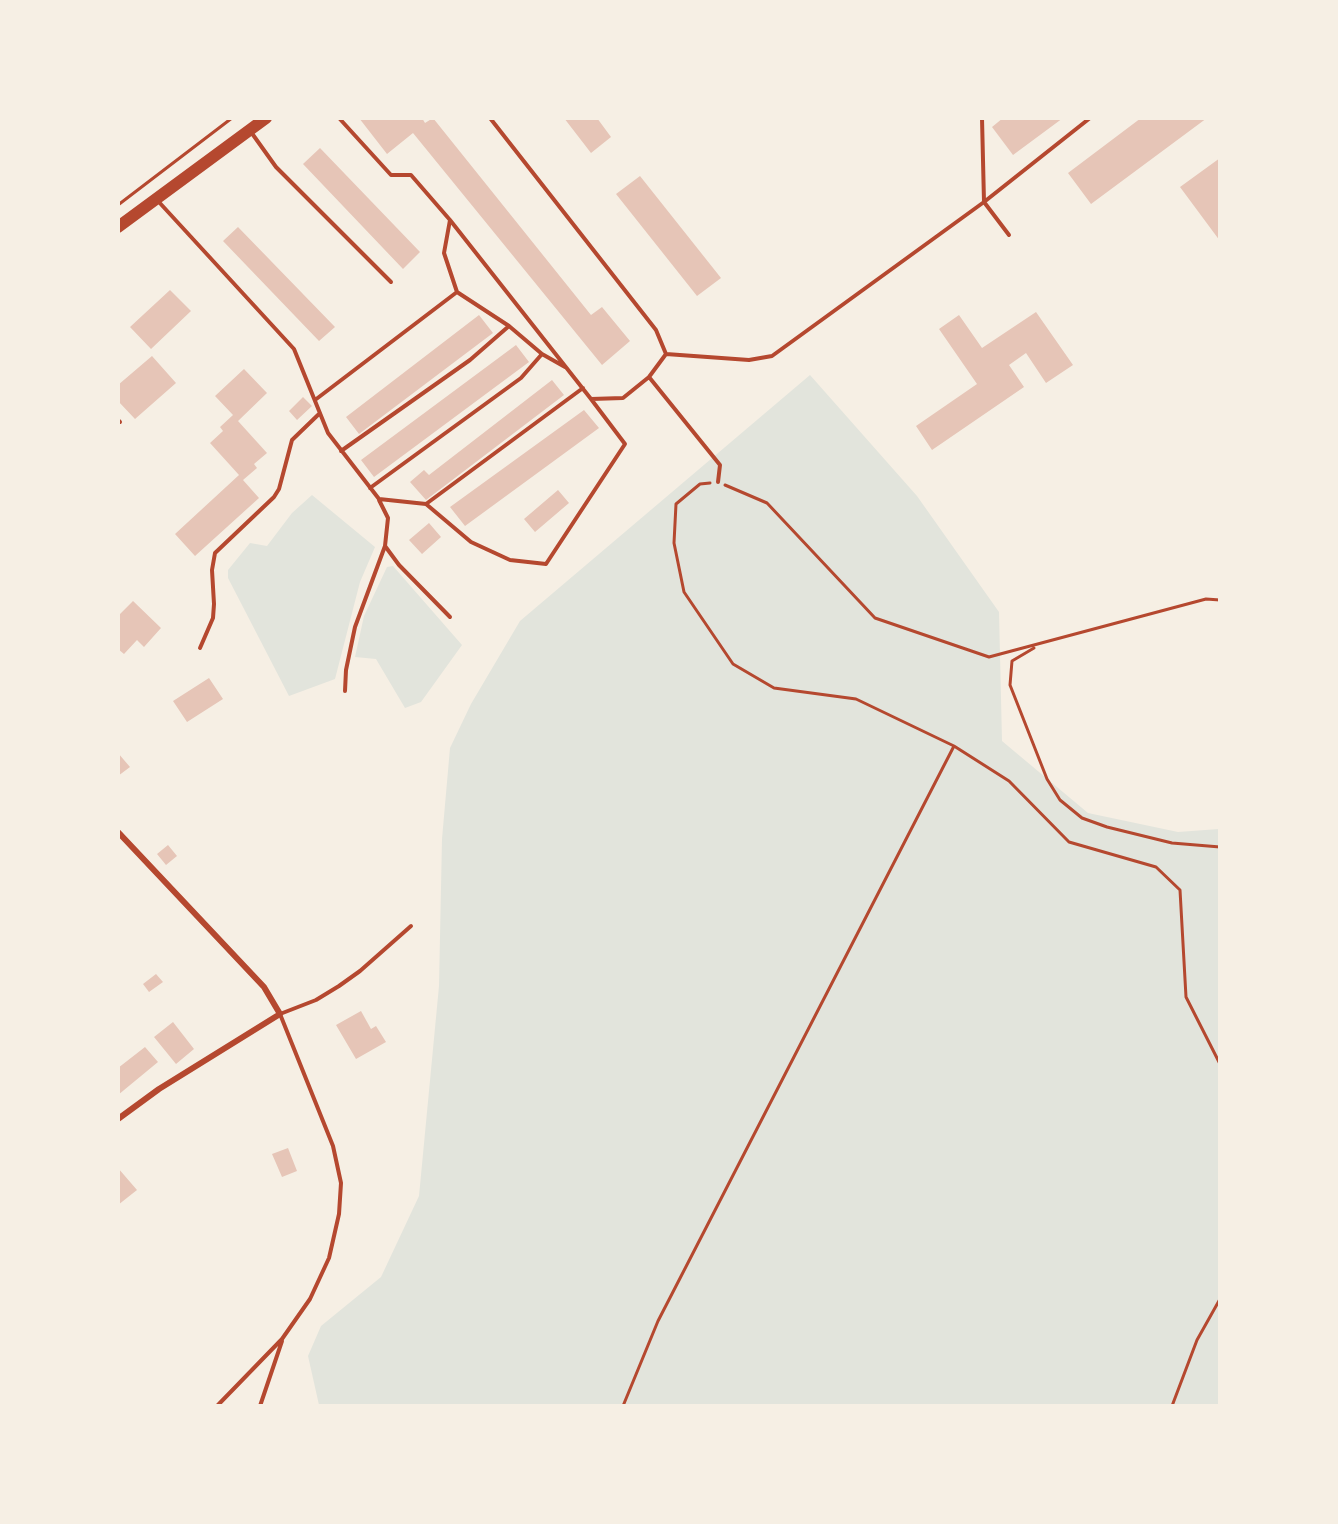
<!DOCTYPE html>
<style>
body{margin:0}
#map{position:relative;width:1338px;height:1524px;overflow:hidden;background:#f6efe4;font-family:Helvetica,sans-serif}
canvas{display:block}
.frame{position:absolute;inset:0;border:120px solid #f6efe4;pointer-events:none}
</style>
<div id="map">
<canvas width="1338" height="1524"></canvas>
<div class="frame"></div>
</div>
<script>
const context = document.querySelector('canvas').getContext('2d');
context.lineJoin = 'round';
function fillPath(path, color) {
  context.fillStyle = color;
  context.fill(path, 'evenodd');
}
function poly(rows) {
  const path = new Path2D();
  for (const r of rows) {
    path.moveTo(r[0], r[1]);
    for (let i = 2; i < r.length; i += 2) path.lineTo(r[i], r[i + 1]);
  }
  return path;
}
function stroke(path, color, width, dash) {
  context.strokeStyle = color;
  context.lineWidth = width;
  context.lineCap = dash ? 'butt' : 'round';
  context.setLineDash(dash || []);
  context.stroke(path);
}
const green = poly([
 [810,375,917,496,999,612,1002,741,1088,813,1178,832,1219,829,1219,1405,319,1405,308,1356,321,1326,381,1277,419,1196,439,986,442,839,450,748,471,704,520,621],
 [312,495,375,547,360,582,335,679,289,696,228,578,228,570,250,543,267,546,292,513],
 [393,566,462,645,421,702,405,708,376,659,355,657,364,616,387,567]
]);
const building = poly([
 [359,118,422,118,425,123,433,118,591,315,602,307,630,341,602,365,413,133,387,154],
 [564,118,597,118,611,137,591,153],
 [1003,118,1063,118,1013,155,992,127],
 [1141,118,1207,118,1091,204,1068,173],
 [320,148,420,252,403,269,303,164],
 [1220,158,1220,241,1180,187],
 [640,176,721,278,697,296,616,194],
 [238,227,335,327,319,341,223,241],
 [170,290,191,311,151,349,130,327],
 [1036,312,1073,365,1046,383,1026,353,1009,365,1024,387,932,450,916,426,977,384,939,329,959,315,982,348],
 [479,315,493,333,359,434,346,417],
 [516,345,529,362,374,477,361,460],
 [152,356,176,383,135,419,118,401,118,385],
 [244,369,267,393,238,421,267,453,254,464,257,468,243,480,259,498,195,556,175,534,239,475,210,443,223,431,220,427,233,415,215,396],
 [552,380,564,395,426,500,410,482,424,470,429,475],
 [303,397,312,406,297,420,289,411],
 [584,410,599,428,465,526,450,507],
 [558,490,569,503,535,532,524,519],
 [429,523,441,537,422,554,409,540],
 [133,601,161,628,144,647,137,640,124,654,118,649,118,616],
 [209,678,223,699,187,722,173,701],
 [118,753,130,767,118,776],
 [168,845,177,856,166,865,157,854],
 [156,974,163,982,149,992,143,984],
 [361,1011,371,1029,376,1026,386,1042,356,1059,336,1025],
 [173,1022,194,1049,176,1064,154,1037],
 [145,1047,158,1062,118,1095,118,1068],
 [288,1148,297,1171,282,1177,272,1154],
 [118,1168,137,1190,118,1205]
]);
const path = poly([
 [118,205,232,118],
 [710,483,700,484,676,504,674,543,684,592,733,664,774,688,856,699,954,746,1009,781,1069,842,1156,867,1180,890,1186,997,1220,1064],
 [725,485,767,503,875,618,989,657,1206,599,1220,600],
 [1034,648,1012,661,1010,685,1047,779,1060,800,1082,818,1107,827,1172,843,1220,847],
 [623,1406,658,1321,954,746],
 [1172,1406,1197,1340,1220,1299]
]);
const service = poly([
 [339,118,391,175,411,175,450,220,591,399,623,398,649,377],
 [490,118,656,330,666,354,649,377,720,465,718,482],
 [982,118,984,202,1009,235],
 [251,132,276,167,391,282],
 [158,201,294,349,328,433,379,499,426,504,471,542,510,560,546,564,625,444,591,399],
 [450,220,444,253,457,292],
 [666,354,749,360,772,356,984,202,1090,118],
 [315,400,457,292,509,326,542,354,565,367],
 [118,420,120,422],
 [341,451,470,360,509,326],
 [370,488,521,378,542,354],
 [426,504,583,388],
 [385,546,399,565,450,617],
 [200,648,213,618,214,604,212,570,215,553,274,497,279,489,292,440,320,413],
 [345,691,346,670,355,627,385,546,388,518,379,500],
 [217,1406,282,1339,310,1299,329,1258,339,1214,341,1183,333,1146,280,1014,316,1000,339,986,360,971,411,926],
 [260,1406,282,1341]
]);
const minor = poly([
 [118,832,264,987,280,1014,159,1089,118,1119]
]);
const secondary = poly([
 [118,227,266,118]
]);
fillPath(green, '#e2e4dc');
fillPath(building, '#e6c5b7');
stroke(path, '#b5482f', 3);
stroke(service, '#b5482f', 4);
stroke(minor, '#b5482f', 6);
stroke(secondary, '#b5482f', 12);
</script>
